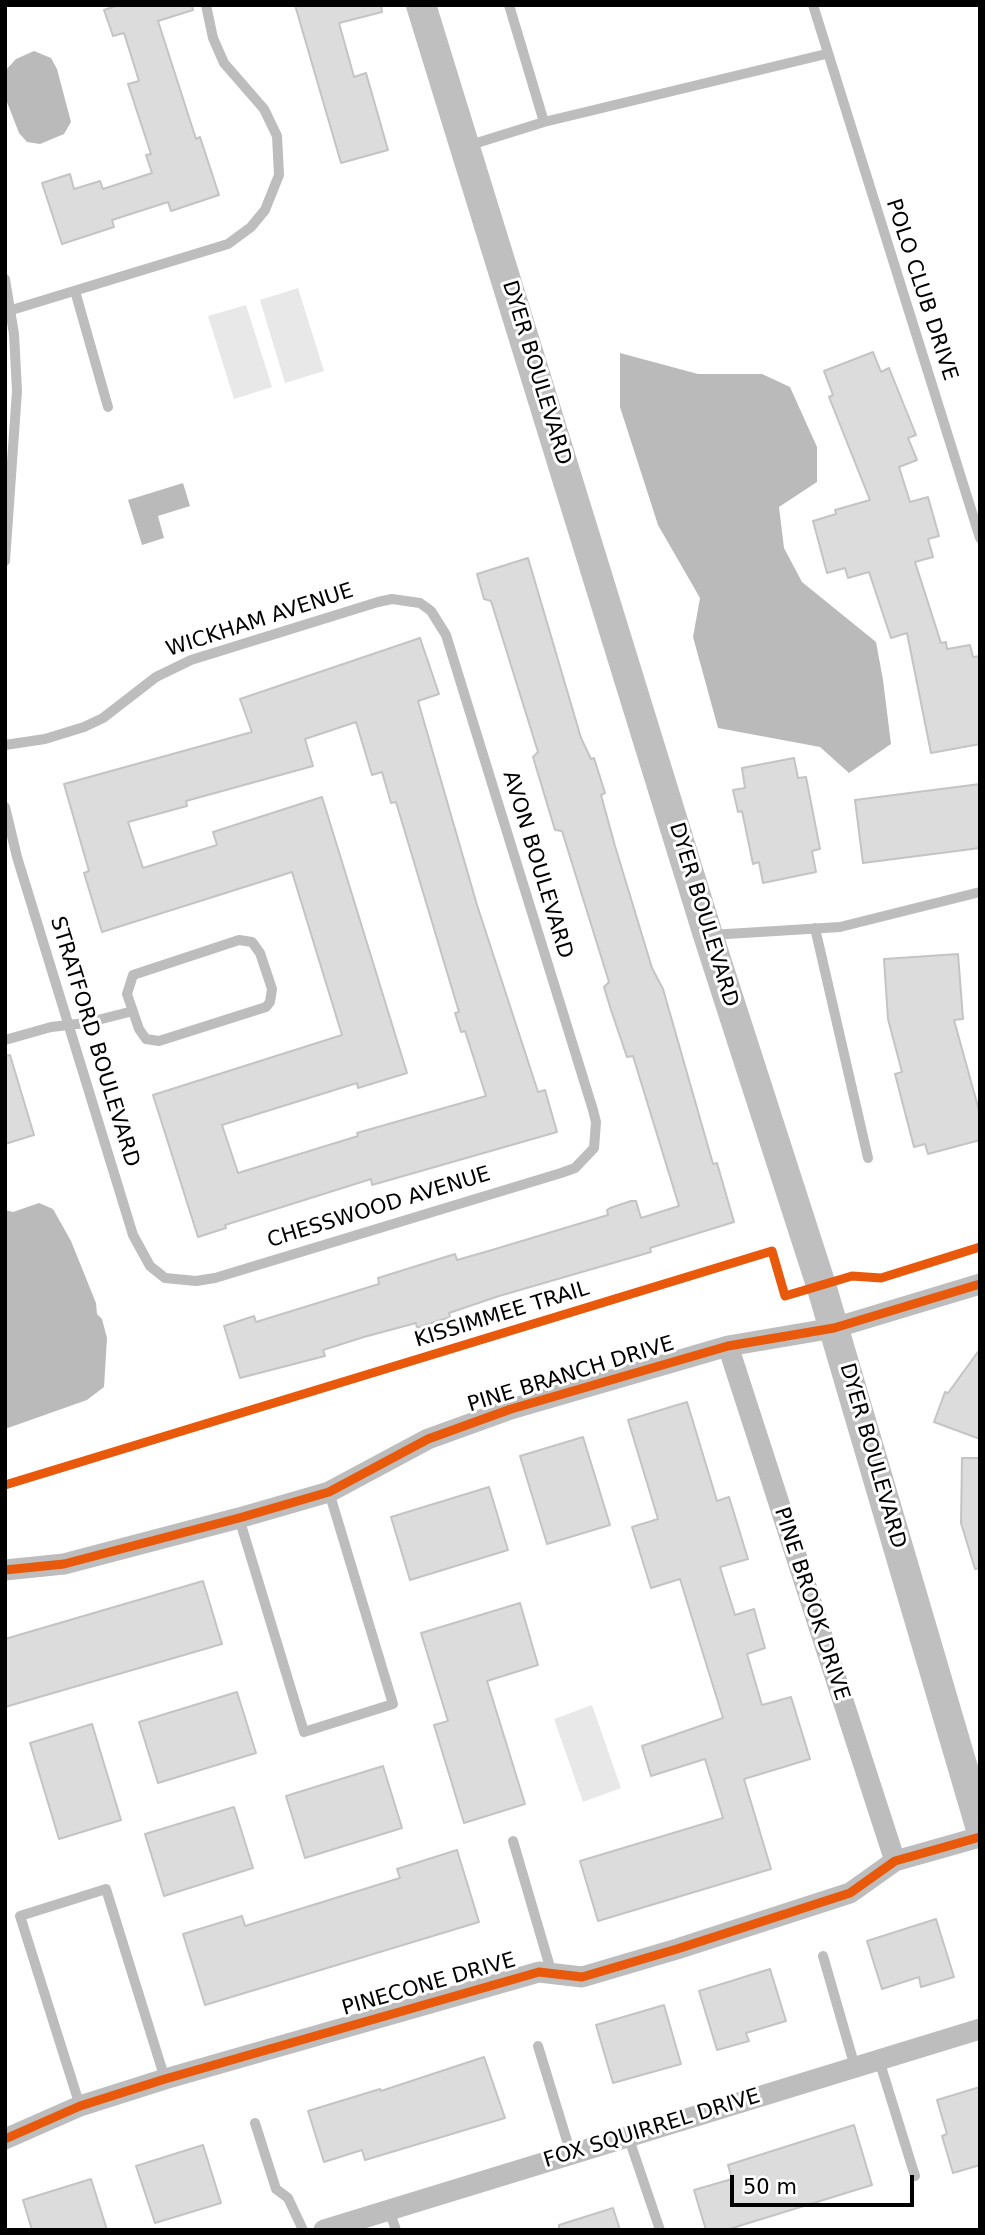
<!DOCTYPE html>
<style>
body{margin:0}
#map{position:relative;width:985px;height:2235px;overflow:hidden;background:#fff;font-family:"DejaVu Sans",sans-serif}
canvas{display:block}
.frame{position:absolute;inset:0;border:7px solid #000;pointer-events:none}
.scale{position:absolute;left:730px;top:2175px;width:184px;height:32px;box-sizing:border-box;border:4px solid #000;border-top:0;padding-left:9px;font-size:21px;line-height:24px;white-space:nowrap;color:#000;-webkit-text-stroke:5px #fff;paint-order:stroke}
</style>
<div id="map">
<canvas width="985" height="2235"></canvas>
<div class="frame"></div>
<div class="scale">50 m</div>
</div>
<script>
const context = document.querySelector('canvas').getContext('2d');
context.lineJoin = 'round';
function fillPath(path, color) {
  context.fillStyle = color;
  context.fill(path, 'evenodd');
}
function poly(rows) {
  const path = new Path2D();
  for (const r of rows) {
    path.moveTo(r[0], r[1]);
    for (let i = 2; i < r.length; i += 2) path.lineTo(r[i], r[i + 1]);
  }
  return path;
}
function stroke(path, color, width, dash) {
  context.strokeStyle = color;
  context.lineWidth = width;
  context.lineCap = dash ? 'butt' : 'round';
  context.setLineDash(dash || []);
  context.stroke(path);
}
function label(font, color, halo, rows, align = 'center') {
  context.font = font + ' "DejaVu Sans",sans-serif';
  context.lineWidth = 6;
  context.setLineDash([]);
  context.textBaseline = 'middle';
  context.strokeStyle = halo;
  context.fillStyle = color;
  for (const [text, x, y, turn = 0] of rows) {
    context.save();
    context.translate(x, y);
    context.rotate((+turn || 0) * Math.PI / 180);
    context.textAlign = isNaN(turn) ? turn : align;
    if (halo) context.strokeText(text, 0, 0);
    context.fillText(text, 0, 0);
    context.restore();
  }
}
const green = poly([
 [298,288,324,371,285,383,260,300],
 [246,305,272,387,234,399,208,316],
 [592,1705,621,1788,583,1802,554,1719]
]);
const water = poly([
 [34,51,51,58,57,69,71,122,64,134,40,144,27,142,19,133,5,97,5,71,16,59],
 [620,353,698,374,762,374,790,387,817,447,817,482,779,507,784,548,802,582,876,642,883,680,891,744,849,773,820,747,718,728,693,637,700,598,658,525,620,407],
 [183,483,190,506,158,516,164,538,142,545,128,500],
 [39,1203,53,1209,71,1241,96,1303,97,1314,102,1319,107,1338,104,1387,87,1400,5,1429,5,1210,13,1212]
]);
const building = poly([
 [119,5,192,5,193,10,158,21,196,139,200,137,219,195,171,211,168,202,112,220,114,227,62,244,42,183,70,174,74,189,100,181,103,189,152,173,146,155,151,154,128,84,139,81,124,33,113,36,104,10,119,5],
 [295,5,381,5,382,12,339,23,354,77,366,73,388,150,341,163,295,5],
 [873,352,881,372,889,368,916,435,908,438,917,460,899,467,910,502,928,497,939,536,928,539,933,557,915,562,941,643,946,642,947,649,970,645,973,657,980,656,980,744,931,753,907,633,891,638,869,572,848,578,845,568,827,573,813,521,836,514,835,510,870,500,829,397,833,395,824,371,873,352],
 [528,558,581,738,591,759,594,758,605,793,601,795,615,846,652,968,663,989,713,1164,717,1163,734,1222,650,1248,651,1252,499,1296,449,1313,450,1317,417,1328,416,1323,364,1337,323,1350,325,1356,240,1378,224,1326,254,1316,256,1322,379,1284,378,1278,455,1254,457,1260,492,1250,608,1215,607,1210,610,1208,631,1201,636,1201,641,1218,679,1206,633,1056,627,1057,611,1010,604,987,609,982,562,831,555,830,533,757,538,752,491,601,484,599,477,574,528,558],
 [420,638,439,694,418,701,477,905,538,1092,545,1090,557,1132,372,1185,371,1179,225,1225,226,1228,198,1237,153,1095,342,1035,292,872,102,932,84,873,89,871,64,784,252,732,240,699,420,638],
 [356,722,372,775,382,772,391,803,396,802,459,1012,455,1013,461,1032,465,1031,486,1096,357,1133,358,1136,238,1173,222,1125,357,1083,358,1088,407,1073,322,797,213,832,217,845,143,868,128,822,187,806,186,801,313,766,305,739,356,722],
 [794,758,798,778,806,777,820,849,812,851,816,872,763,883,759,862,753,864,742,811,738,812,733,790,745,788,742,768,794,758],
 [980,784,980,848,863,863,855,800,980,784],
 [958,954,963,1019,954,1020,980,1114,980,1140,928,1154,925,1144,914,1147,895,1074,902,1072,888,1019,884,959,958,954],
 [10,1055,34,1135,5,1144,5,1056,10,1055],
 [980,1349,980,1439,934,1422,945,1392,948,1393,980,1349],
 [687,1402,717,1501,729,1497,748,1559,720,1567,735,1615,754,1609,765,1648,747,1654,762,1705,791,1697,810,1759,744,1779,771,1869,598,1921,580,1861,723,1818,705,1759,651,1776,642,1746,723,1718,680,1579,651,1588,632,1527,658,1519,628,1420,687,1402],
 [583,1437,610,1525,547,1544,520,1456,583,1437],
 [962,1458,980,1458,980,1568,975,1569,961,1523,962,1458],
 [489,1487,508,1550,410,1580,391,1517,489,1487],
 [203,1581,222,1644,5,1707,5,1639,203,1581],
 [520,1603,538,1665,487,1681,525,1804,464,1823,434,1725,448,1721,421,1633,520,1603],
 [237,1692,256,1753,158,1783,139,1722,237,1692],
 [92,1724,121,1820,59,1839,30,1743,92,1724],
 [383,1766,402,1828,305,1858,286,1796,383,1766],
 [234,1807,253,1868,164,1896,145,1834,234,1807],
 [457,1850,479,1922,205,2005,183,1934,242,1916,245,1926,400,1878,397,1869,457,1850],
 [936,1919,954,1977,921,1987,919,1977,882,1989,867,1941,936,1919],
 [770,1969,786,2021,746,2033,749,2041,717,2050,699,1991,770,1969],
 [664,2005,681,2064,613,2083,596,2025,664,2005],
 [484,2057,505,2118,365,2160,362,2150,324,2162,308,2111,380,2089,381,2091,484,2057],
 [980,2087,980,2165,953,2173,942,2136,947,2134,937,2100,980,2087],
 [854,2125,872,2185,726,2230,706,2230,694,2190,732,2179,728,2165,854,2125],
 [203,2145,221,2203,155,2223,136,2166,203,2145],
 [91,2179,107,2230,32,2230,23,2200,91,2179],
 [613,2208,620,2230,559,2230,559,2225,613,2208]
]);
const lane = poly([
 [509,5,544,122],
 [813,5,980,538],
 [467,146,544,122,826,54],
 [5,279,14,334,17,391,5,561],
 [75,291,108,407],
 [5,312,228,244,251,227,265,210,279,175,277,136,264,109,224,63,213,38,206,5],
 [5,745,45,739,84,727,103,718,156,677,191,660,378,602,392,599,420,603,431,611,446,635,593,1110,596,1122,594,1148,575,1168,561,1173,393,1224,215,1278,196,1281,165,1278,150,1266,133,1235,17,857,5,807],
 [815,928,868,1158],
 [711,935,840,927,980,892],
 [239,940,252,942,260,953,272,989,270,1002,266,1007,159,1041,146,1039,139,1029,127,994,133,975,239,940],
 [5,1040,51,1027,86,1023,133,1011],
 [239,1518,304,1732,393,1704,329,1492],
 [513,1841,552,1974],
 [823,1956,855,2067],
 [538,2046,571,2154],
 [879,2060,915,2176],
 [80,2106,20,1916,106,1889,165,2079],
 [255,2123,276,2189,288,2198,303,2230],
 [628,2136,660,2230],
 [389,2210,396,2230]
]);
const street = poly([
 [728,1346,895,1861],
 [5,1570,64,1564,239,1518,329,1492,428,1439,511,1409,728,1346,834,1328,980,1284],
 [5,2139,80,2106,165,2079,539,1972,582,1977,677,1949,850,1893,895,1861,980,1837],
 [324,2230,980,2029]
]);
const secondary = poly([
 [421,5,708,935,821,1285,980,1826]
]);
const cycleway = poly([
 [5,1485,772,1251,785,1296,852,1276,881,1278,980,1247],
 [5,1570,64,1564,239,1518,329,1492,428,1439,511,1409,728,1346,834,1328,980,1284],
 [5,2139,80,2106,165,2079,539,1972,582,1977,677,1949,850,1893,895,1861,980,1837]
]);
const streetNames = [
 ["POLO CLUB DRIVE",921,290,72],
 ["DYER BOULEVARD",536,373,73],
 ["WICKHAM AVENUE",260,621,-18],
 ["AVON BOULEVARD",537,865,73],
 ["DYER BOULEVARD",703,915,73],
 ["STRATFORD BOULEVARD",94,1042,73],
 ["CHESSWOOD AVENUE",379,1208,-17],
 ["KISSIMMEE TRAIL",502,1315,-17],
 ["PINE BRANCH DRIVE",571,1375,-17],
 ["DYER BOULEVARD",872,1456,74],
 ["PINE BROOK DRIVE",811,1604,72],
 ["PINECONE DRIVE",429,1985,-16],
 ["FOX SQUIRREL DRIVE",652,2129,-17]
];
fillPath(green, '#e8e8e8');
fillPath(water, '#bababa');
fillPath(building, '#dcdcdc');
stroke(building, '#c4c4c4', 2);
stroke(lane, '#bdbdbd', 10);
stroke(street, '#bdbdbd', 21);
stroke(secondary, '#bfbfbf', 30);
stroke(cycleway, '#e8590c', 9);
label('21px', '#000', '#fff', streetNames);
</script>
